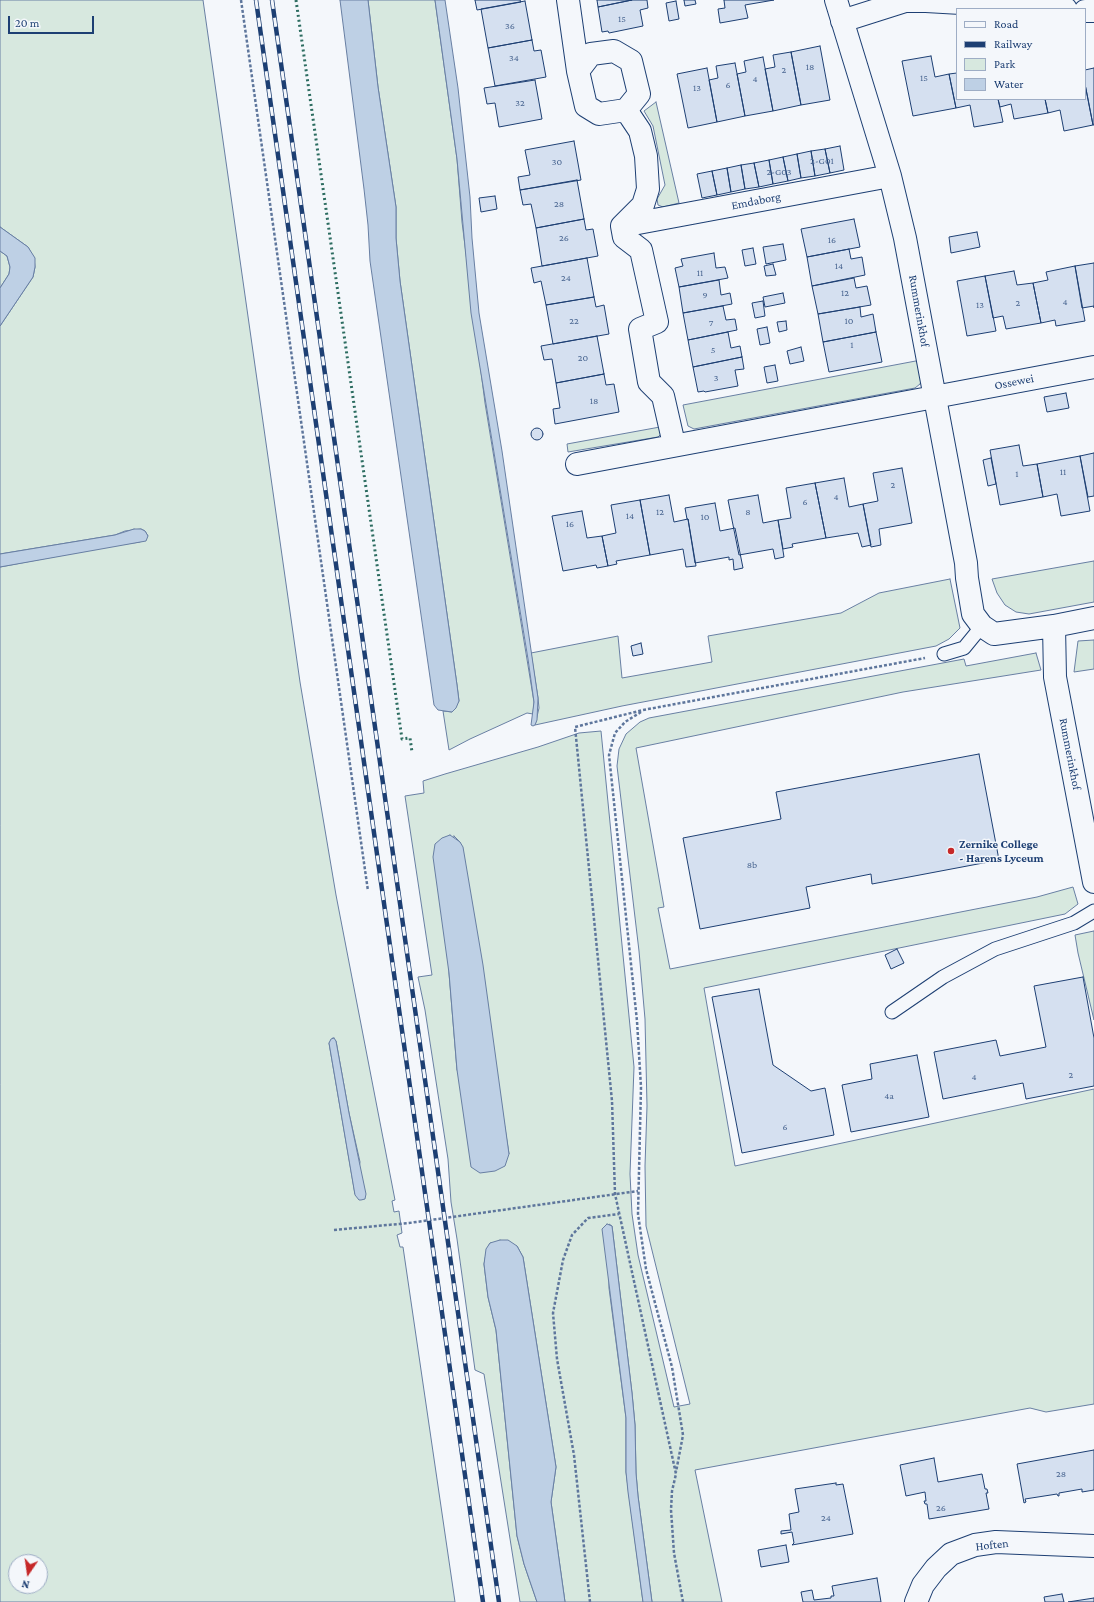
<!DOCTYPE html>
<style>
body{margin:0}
#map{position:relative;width:1094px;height:1602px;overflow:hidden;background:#f4f7fb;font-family:"Crimson Pro",serif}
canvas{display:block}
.legend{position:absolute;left:956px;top:8px;width:130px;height:92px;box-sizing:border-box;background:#f4f7fb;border:1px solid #9eadc5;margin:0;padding:5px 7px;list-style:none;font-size:12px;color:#1d3f73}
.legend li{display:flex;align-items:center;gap:8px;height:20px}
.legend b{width:20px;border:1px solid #9eadc5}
.north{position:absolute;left:8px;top:1554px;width:40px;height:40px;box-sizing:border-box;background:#f4f7fb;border:1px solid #9eadc5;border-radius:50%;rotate:193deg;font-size:11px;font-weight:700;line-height:16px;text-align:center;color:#1d3f73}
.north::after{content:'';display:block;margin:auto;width:14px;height:18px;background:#c62828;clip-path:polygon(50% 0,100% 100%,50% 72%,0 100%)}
.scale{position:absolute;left:8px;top:16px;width:86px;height:18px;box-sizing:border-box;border:2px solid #1d3f73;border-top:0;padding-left:5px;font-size:12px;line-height:14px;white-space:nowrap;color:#1d3f73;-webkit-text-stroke:3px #f4f7fb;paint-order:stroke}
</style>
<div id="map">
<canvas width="1094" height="1602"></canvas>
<ul class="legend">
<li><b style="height:5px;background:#f4f7fb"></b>Road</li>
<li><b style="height:5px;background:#1d3f73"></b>Railway</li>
<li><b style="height:11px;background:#d7e8df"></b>Park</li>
<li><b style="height:11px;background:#bed0e5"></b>Water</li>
</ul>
<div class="north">N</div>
<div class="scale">20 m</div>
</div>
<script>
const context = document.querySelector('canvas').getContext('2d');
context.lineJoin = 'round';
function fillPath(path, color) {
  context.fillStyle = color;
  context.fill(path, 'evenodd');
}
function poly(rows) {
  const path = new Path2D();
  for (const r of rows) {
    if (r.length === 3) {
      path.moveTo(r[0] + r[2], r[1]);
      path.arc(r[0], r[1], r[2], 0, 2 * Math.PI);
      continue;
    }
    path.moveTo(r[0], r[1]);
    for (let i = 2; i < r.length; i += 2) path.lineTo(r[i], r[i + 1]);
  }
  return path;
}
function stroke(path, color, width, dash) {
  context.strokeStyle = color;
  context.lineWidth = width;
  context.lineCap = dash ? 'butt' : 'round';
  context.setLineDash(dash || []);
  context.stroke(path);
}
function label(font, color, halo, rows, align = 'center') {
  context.font = font + ' "Crimson Pro",serif';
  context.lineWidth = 3;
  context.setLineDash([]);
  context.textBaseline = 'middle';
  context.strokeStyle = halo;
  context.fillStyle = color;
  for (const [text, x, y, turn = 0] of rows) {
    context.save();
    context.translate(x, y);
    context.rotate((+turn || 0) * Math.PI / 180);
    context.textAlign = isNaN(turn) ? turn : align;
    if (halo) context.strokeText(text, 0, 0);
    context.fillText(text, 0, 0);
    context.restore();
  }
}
const green = poly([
 [0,0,203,0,300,682,336,895,395,1200,392,1201,394,1212,399,1211,402,1233,397,1235,400,1247,403,1247,455,1602,0,1602,0,567,111,546,140,542,148,536,145,531,141,529,125,531,115,535,0,554,0,326,33,277,35,267,34,258,28,247,0,227,0,0],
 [333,1038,336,1041,349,1113,360,1162,355,1194,329,1043,333,1038],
 [16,1562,40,1562,40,1586,16,1586,16,1562],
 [368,0,435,0,457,159,462,222,485,403,534,702,533,714,527,713,470,739,449,750,443,711,452,712,459,701,457,685,400,281,396,238,396,207,378,87,368,0],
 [656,102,679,203,663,207,658,205,657,199,665,185,653,126,644,111,656,102],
 [0,251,7,256,10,267,9,274,0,288,0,251],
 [921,360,922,380,920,384,915,388,694,429,688,426,683,405,921,360],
 [660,427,661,434,658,437,568,452,567,444,660,427],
 [1094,561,1094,602,1029,614,1016,612,1005,605,997,593,992,579,1094,561],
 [950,579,960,628,949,639,936,646,622,706,535,725,539,708,538,698,531,653,618,636,622,678,712,662,708,636,841,613,879,593,950,579],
 [1094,640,1094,669,1074,672,1078,641,1094,640],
 [1036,653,1041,670,903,692,636,748,664,907,658,908,670,969,1037,897,1073,887,1078,904,1065,914,704,988,735,1166,1094,1089,1094,1404,1046,1412,1030,1408,695,1470,722,1602,652,1602,638,1496,636,1473,635,1425,632,1393,612,1226,609,1224,609,1288,626,1418,626,1472,643,1602,565,1602,551,1502,556,1467,523,1257,517,1246,490,1243,487,1249,484,1264,488,1297,496,1330,517,1536,524,1564,537,1602,520,1602,484,1374,475,1370,457,1239,451,1202,448,1159,425,1010,418,977,432,975,405,796,424,793,423,781,445,774,538,747,579,733,601,731,634,1067,630,1174,632,1214,638,1255,674,1407,690,1404,646,1226,645,1166,647,1106,645,1019,639,951,617,766,619,749,626,734,640,722,649,718,964,659,966,666,1036,653],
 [454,836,460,842,509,1154,457,1070,449,973,454,836],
 [1094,931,1094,1020,1078,953,1075,935,1094,931]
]);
const water = poly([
 [340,0,368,0,378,87,396,207,396,238,400,281,457,685,459,701,456,708,452,712,438,710,434,705,370,261,368,225,364,189,340,0],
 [435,0,445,0,458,88,470,197,472,238,479,313,502,451,538,698,537,720,535,725,533,726,531,725,534,702,528,659,471,313,457,159,435,0],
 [0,227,28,247,35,258,35,267,33,277,0,326,0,288,9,274,10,267,7,256,0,251,0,227],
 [134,529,141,529,145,531,148,536,146,541,0,567,0,554,115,535,134,529],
 [450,835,460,842,463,847,483,965,509,1154,505,1166,495,1171,480,1173,471,1167,457,1070,449,973,433,857,435,844,442,838,450,835],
 [334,1038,336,1041,349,1113,366,1194,365,1199,361,1200,359,1200,355,1195,329,1043,331,1039,334,1038],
 [607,1224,612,1226,632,1393,635,1425,636,1473,638,1496,652,1602,643,1602,628,1492,626,1472,626,1418,602,1229,607,1224],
 [500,1240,508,1240,517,1246,523,1257,556,1467,551,1502,565,1602,537,1602,524,1564,517,1536,496,1330,488,1297,484,1264,486,1249,490,1243,500,1240]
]);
const building = poly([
 [475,0,520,0,521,2,477,10,475,0],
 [597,0,632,0,598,7,597,0],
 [632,0,647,0,648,8,640,10,643,26,609,33,608,31,602,32,598,7,632,0],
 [684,0,695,0,696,4,685,6,684,0],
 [724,0,774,0,745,5,748,18,720,23,718,9,725,8,724,0],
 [525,1,532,40,488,48,481,9,525,1],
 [676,1,679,19,669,21,666,3,676,1],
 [532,40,534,51,541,50,546,77,495,86,488,48,532,40],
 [820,46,830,100,801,105,791,52,820,46],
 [791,52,801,105,773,111,765,69,775,67,773,55,791,52],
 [931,56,935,77,949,74,956,108,913,116,902,61,931,56],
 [763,57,773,111,745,116,737,74,746,72,744,61,763,57],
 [735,63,745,116,717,122,709,80,718,78,716,66,735,63],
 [707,68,717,122,688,128,677,74,707,68],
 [1094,68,1094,125,1093,125,1085,84,1085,70,1094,68],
 [957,73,957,99,998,99,1003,122,974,127,970,105,956,108,949,74,957,73],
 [535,80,542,119,499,127,495,103,487,104,484,88,535,80],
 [1085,84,1093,125,1064,131,1060,110,1048,113,1045,99,1085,99,1085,84],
 [998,99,1045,99,1048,113,1014,119,1011,104,1000,107,998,99],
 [574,141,581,180,520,190,518,177,530,175,525,150,574,141],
 [840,146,844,170,830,173,825,149,840,146],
 [825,149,830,173,815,176,811,151,825,149],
 [811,151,815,176,801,178,797,154,811,151],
 [797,154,801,178,788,181,783,157,797,154],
 [783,157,788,181,773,184,769,160,783,157],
 [769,160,773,184,759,187,754,163,769,160],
 [754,163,759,187,745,189,741,165,754,163],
 [741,165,745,189,731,192,727,168,741,165],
 [727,168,731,192,717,195,712,171,727,168],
 [712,171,717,195,702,198,697,174,712,171],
 [577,180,584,219,536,228,531,204,523,205,520,190,577,180],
 [495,196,497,209,481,212,479,198,495,196],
 [584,219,586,230,593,229,598,256,542,266,536,228,584,219],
 [854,219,860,247,807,257,801,229,854,219],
 [977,232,980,247,951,253,949,237,977,232],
 [783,244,786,260,766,264,763,247,783,244],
 [753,248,756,264,745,266,742,250,753,248],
 [849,249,851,259,862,257,865,275,812,286,807,257,849,249],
 [714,253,716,268,725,267,728,278,679,287,675,268,683,266,681,259,714,253],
 [587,258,594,297,546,305,541,281,534,283,531,268,587,258],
 [1094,263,1094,308,1094,306,1082,308,1075,266,1094,263],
 [773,264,776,275,766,276,764,266,773,264],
 [1075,266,1085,321,1056,326,1055,320,1041,323,1033,283,1048,280,1046,272,1075,266],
 [1014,271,1017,285,1033,283,1041,323,1006,329,1003,316,993,318,985,276,1014,271],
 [985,276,996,331,967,336,957,281,985,276],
 [854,278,856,288,867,286,871,305,818,314,812,286,854,278],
 [719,280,721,295,730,293,732,304,683,313,679,287,719,280],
 [783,293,785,303,765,307,763,297,783,293],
 [594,297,596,307,604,305,609,334,553,344,546,305,594,297],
 [763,301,765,316,755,318,752,303,763,301],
 [723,306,726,320,735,319,737,330,688,340,683,313,723,306],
 [860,307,861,317,873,314,876,332,823,342,818,314,860,307],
 [786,321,787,330,779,332,777,322,786,321],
 [767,327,770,343,760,345,757,329,767,327],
 [728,332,731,348,740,346,742,357,693,367,688,340,728,332],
 [876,332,882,362,829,372,823,342,876,332],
 [597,336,604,374,556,383,552,359,544,360,541,346,597,336],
 [801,347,804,361,790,364,787,351,801,347],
 [742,357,744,369,735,370,738,386,705,392,704,391,698,392,693,367,742,357],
 [775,365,778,381,767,383,764,367,775,365],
 [604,374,606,385,614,384,619,412,555,424,553,409,560,408,556,383,604,374],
 [1066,393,1069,408,1047,412,1044,397,1066,393],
 [537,434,6],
 [1019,445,1023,466,1037,464,1043,497,1000,505,990,450,1019,445],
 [1094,453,1094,496,1088,497,1080,456,1094,453],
 [1080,456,1090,511,1061,516,1057,494,1043,497,1037,464,1080,456],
 [991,458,996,484,988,486,983,460,991,458],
 [902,468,912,523,879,529,881,545,871,547,863,504,878,501,873,473,902,468],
 [844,478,849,507,863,504,871,545,862,547,858,533,826,538,815,483,844,478],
 [815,483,826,538,792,544,793,547,783,549,778,520,791,518,786,488,815,483],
 [669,495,674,522,688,519,696,566,686,567,683,549,650,555,640,500,669,495],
 [758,495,763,523,778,520,784,557,775,559,773,549,739,555,728,500,758,495],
 [640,500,650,555,616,561,617,564,608,566,602,536,616,533,611,505,640,500],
 [715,503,720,531,735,528,743,568,734,570,733,559,729,560,729,557,695,563,688,519,687,519,685,508,715,503],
 [582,511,587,538,602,536,608,566,597,568,596,565,563,571,552,516,582,511],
 [641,643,643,654,633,656,631,646,641,643],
 [979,754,999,860,872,884,871,874,806,887,810,908,700,929,683,838,781,819,776,792,979,754],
 [897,949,904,963,891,969,885,955,897,949],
 [1083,977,1094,1038,1094,1086,1026,1099,1023,1083,943,1099,934,1052,996,1040,1000,1056,1046,1047,1034,986,1083,977],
 [759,989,773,1065,811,1091,825,1088,834,1135,742,1153,712,997,759,989],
 [917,1055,929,1117,851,1132,842,1085,872,1079,870,1064,917,1055],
 [1094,1450,1094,1490,1082,1492,1082,1489,1059,1493,1059,1496,1058,1496,1057,1494,1025,1499,1026,1502,1024,1503,1017,1464,1094,1450],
 [934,1458,938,1482,982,1474,985,1489,987,1489,988,1493,986,1493,989,1509,929,1519,927,1504,925,1504,924,1501,926,1501,925,1492,906,1496,900,1465,934,1458],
 [836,1483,836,1485,843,1484,853,1534,792,1545,794,1543,792,1532,781,1534,781,1531,791,1530,789,1514,799,1512,795,1489,836,1483],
 [786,1545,789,1562,761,1567,758,1550,786,1545],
 [877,1578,881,1602,803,1602,801,1592,812,1590,814,1600,831,1598,831,1596,834,1596,832,1586,877,1578],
 [1062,1594,1064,1602,1045,1602,1044,1597,1062,1594],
 [1094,1598,1094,1602,1068,1602,1094,1598]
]);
const path = poly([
 [241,0,368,891],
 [641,712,625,722,615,733,609,755,637,1021,641,1087,638,1214,646,1269,672,1367,683,1435,676,1472],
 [334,1230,409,1223,638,1191],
 [590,1602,574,1455,557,1359,553,1313,563,1260,572,1235,588,1218,619,1214],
 [683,1602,674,1553,671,1510,672,1491,676,1474,615,1194,612,1101,575,727,643,710,925,658]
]);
const service = poly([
 [944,654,964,648,982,626],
 [892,1012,943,977,995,949,1074,923,1094,911]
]);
const minor = poly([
 [568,0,578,71,586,106,599,114,626,110,640,131,646,156,648,189,643,205,622,226,624,237,641,250,657,322,640,329,649,382,663,396,674,444],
 [836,0,890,176,905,238,966,563,967,578,973,614,982,626,994,634,1054,626,1094,618],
 [1085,11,1094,11],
 [842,21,905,1,926,1,1066,9],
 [578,71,591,54,614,51,631,61,639,94,626,110],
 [622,226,890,176],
 [577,464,1094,367],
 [1054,626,1055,677,1094,882],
 [916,1602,923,1585,936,1568,951,1554,975,1545,996,1542,1094,1546]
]);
const rail = poly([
 [256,0,483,1602],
 [272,0,499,1602]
]);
const hedge = poly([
 [296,0,402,739,410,738,412,752]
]);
const markers = [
 [951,851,4,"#c62828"]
];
const numberNames = [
 ["15",622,19],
 ["36",510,26],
 ["34",514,58],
 ["18",810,67],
 ["2",784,70],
 ["15",924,78],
 ["4",755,79],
 ["6",728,85],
 ["13",697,88],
 ["32",520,103],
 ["2-G01",822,161],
 ["30",557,162],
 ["2-G03",779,172],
 ["28",559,204],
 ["26",564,238],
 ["16",832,240],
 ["14",839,266],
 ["11",700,273],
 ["24",566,278],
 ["12",845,293],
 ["9",705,295],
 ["4",1065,302],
 ["2",1018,303],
 ["13",980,305],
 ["22",574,321],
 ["10",849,321],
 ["7",711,323],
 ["1",852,345],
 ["5",713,350],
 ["20",583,358],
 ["3",716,378],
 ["18",594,401],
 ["11",1063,472],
 ["1",1017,474],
 ["2",893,485],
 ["4",836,497],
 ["6",805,502],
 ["12",660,512],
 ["8",748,512],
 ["14",630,516],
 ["10",705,517],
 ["16",570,524],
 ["8b",752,865],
 ["2",1071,1075],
 ["4",974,1077],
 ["4a",889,1096],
 ["6",785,1127],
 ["28",1061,1474],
 ["26",941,1508],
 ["24",826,1518]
];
const streetNames = [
 ["Emdaborg",756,201,-11],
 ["Rummerinkhof",919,311,80],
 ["Ossewei",1014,382,-11],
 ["Rummerinkhof",1070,754,79],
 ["Hoften",992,1545,-6]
];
const poiNames = [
 ["Zernike College",959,844],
 ["- Harens Lyceum",959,858]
];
fillPath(green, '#d7e8df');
stroke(green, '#687fa3', 1);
fillPath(water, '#bed0e5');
stroke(water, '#687fa3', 1);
fillPath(building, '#d5e0f0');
stroke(building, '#1d3f73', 1);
stroke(service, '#1d3f73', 15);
stroke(minor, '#1d3f73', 24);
stroke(path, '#5e769c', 2.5, [3, 2]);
stroke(service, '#f4f7fb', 13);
stroke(minor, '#f4f7fb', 22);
stroke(rail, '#1d3f73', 4.5);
stroke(rail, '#f4f7fb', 3, [9]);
stroke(hedge, '#2c6c60', 3, [2, 3]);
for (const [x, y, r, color] of markers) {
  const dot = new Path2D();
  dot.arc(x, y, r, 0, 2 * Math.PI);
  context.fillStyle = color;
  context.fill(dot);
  stroke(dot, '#f4f7fb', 1.5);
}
label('10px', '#4b6792', null, numberNames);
label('12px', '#1d3f73', '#f4f7fb', streetNames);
label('bold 12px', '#1d3f73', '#f4f7fb', poiNames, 'left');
</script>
